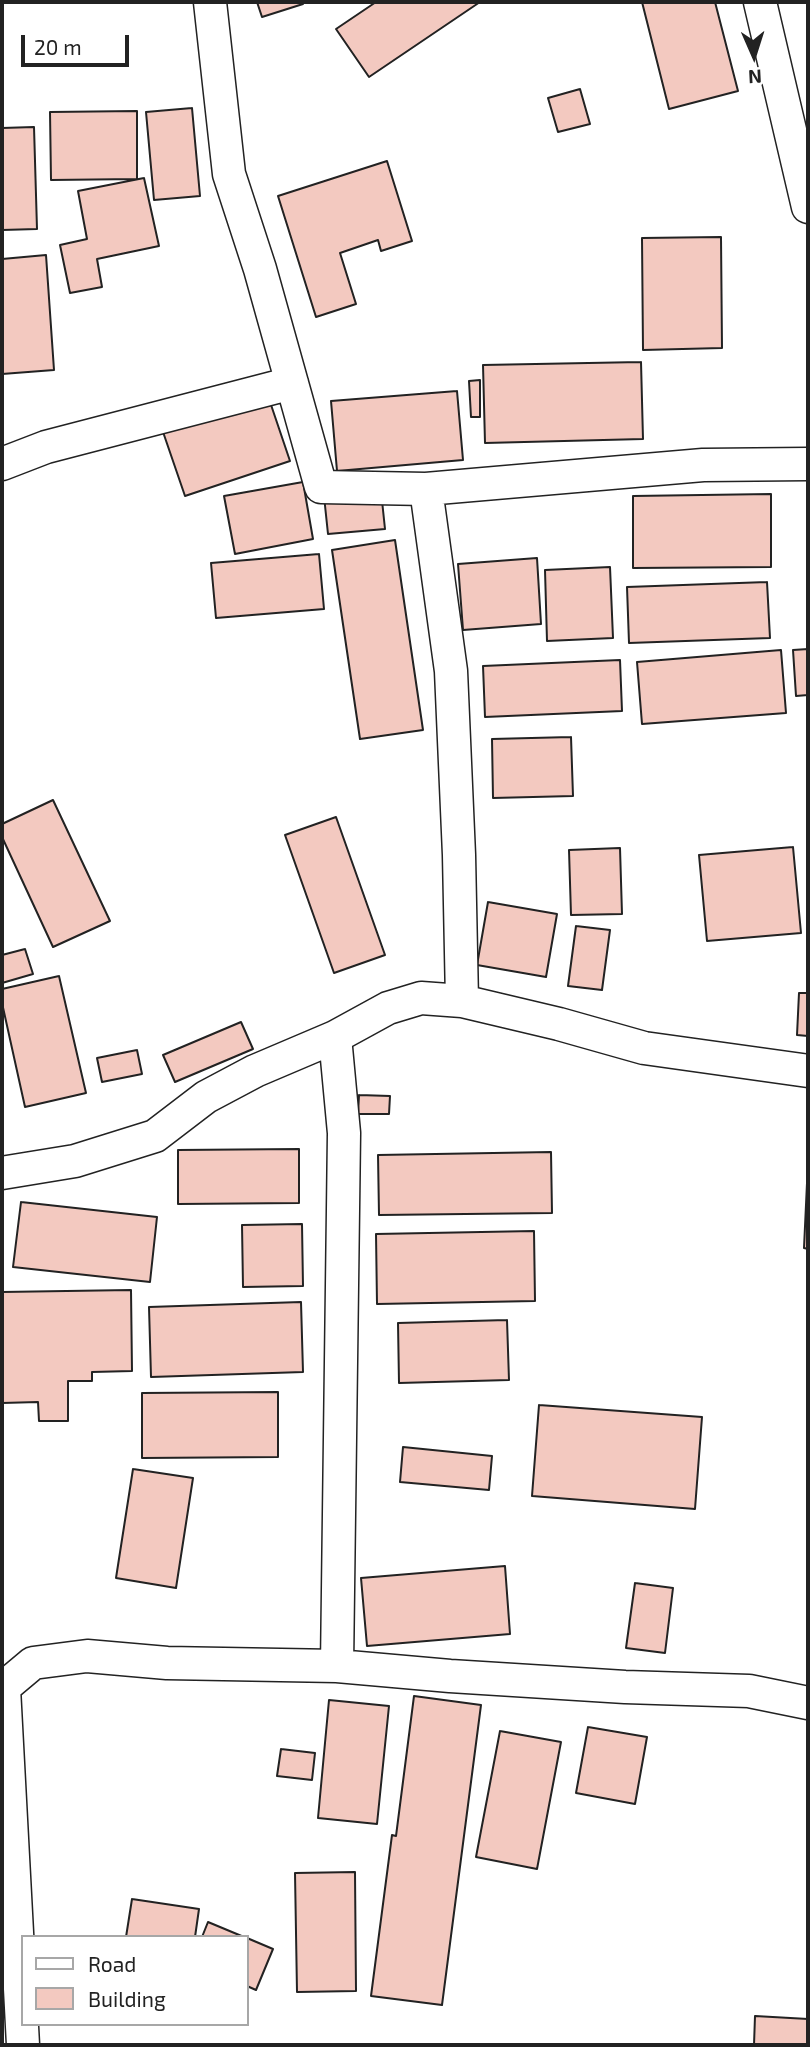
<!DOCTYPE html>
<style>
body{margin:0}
#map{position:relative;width:810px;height:2047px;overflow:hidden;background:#fff;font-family:"Exo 2",sans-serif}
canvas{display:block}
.frame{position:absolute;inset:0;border:4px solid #222;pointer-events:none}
.legend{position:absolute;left:21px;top:1935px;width:228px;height:91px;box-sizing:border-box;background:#fff;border:2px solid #a7a7a7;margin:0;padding:9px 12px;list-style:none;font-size:21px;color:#222}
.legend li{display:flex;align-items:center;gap:14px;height:35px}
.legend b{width:35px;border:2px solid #a7a7a7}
.north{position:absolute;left:719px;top:21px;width:70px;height:70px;-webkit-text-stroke:5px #fff;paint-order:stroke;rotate:177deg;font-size:19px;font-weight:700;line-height:28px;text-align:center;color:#222}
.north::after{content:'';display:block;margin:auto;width:24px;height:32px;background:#222;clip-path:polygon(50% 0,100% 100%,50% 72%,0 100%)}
.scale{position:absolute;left:21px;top:35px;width:108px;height:32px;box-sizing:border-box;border:4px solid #222;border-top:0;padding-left:9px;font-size:21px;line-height:24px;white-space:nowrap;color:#222;-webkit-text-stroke:5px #fff;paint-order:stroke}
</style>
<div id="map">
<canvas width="810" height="2047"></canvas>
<div class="frame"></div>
<ul class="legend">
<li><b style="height:9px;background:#fff"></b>Road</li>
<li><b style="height:19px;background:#f3c9c0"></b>Building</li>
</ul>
<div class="north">N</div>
<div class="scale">20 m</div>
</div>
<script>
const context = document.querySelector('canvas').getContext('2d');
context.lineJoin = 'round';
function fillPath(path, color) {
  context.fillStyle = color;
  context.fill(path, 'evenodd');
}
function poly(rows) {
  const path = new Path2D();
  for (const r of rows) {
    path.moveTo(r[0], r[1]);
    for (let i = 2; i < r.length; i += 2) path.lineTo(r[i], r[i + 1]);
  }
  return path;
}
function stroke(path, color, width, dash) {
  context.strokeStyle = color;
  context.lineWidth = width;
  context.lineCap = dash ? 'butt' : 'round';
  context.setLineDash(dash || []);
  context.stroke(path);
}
const building = poly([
 [257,2,303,2,303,4,262,17,257,2],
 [376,2,480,2,369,77,336,29,376,2],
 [642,2,715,2,738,91,669,109,642,2],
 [580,89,590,124,558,132,548,98,580,89],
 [192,108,200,196,154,200,146,112,192,108],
 [137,111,137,179,51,180,50,112,137,111],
 [34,127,37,229,2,230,2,128,34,127],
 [387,161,412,241,381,251,378,240,340,253,356,304,316,317,278,196,387,161],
 [144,178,159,246,97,259,102,287,70,293,60,245,87,239,78,191,144,178],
 [721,237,722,348,643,350,642,238,721,237],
 [46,255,54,370,2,374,2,259,46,255],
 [641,362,643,439,485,443,483,365,641,362],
 [480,380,480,417,471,417,469,381,480,380],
 [457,391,463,460,337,471,331,401,457,391],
 [267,393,290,461,185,496,162,429,267,393],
 [303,482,313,539,235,554,224,496,303,482],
 [381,491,385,529,328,534,324,496,381,491],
 [771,494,771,567,633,568,633,496,771,494],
 [395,540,423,730,360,739,332,550,395,540],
 [319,554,324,609,216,618,211,563,319,554],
 [537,558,541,624,463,630,458,564,537,558],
 [610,567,613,638,547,641,545,570,610,567],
 [767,582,770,638,629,643,627,587,767,582],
 [808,649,808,695,796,696,793,650,808,649],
 [781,650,786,713,642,724,637,662,781,650],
 [620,660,622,711,485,717,483,666,620,660],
 [571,737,573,796,493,798,492,739,571,737],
 [53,800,110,921,53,947,2,837,2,824,53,800],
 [336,817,385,955,334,973,285,835,336,817],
 [793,847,801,933,707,941,699,855,793,847],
 [620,848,622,914,571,915,569,850,620,848],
 [488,902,557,914,546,977,477,965,488,902],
 [576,926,610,930,602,990,568,986,576,926],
 [25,949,33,974,2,983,2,955,25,949],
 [59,976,86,1093,25,1107,2,1003,2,989,59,976],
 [799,993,808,993,808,1036,797,1035,799,993],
 [241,1022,253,1049,175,1082,163,1055,241,1022],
 [137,1050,142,1074,102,1082,97,1058,137,1050],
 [359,1095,390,1096,389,1114,358,1114,359,1095],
 [299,1149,299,1203,178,1204,178,1150,299,1149],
 [551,1152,552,1213,379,1215,378,1155,551,1152],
 [807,1183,808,1183,808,1249,804,1248,807,1183],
 [21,1202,157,1217,150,1282,13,1267,21,1202],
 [302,1224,303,1286,243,1287,242,1225,302,1224],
 [534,1231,535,1301,377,1304,376,1234,534,1231],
 [131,1290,132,1371,92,1372,92,1381,68,1381,68,1421,39,1421,38,1402,2,1403,2,1292,131,1290],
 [301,1302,303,1372,151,1377,149,1307,301,1302],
 [507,1320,509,1380,399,1383,398,1323,507,1320],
 [278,1392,278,1457,142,1458,142,1393,278,1392],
 [539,1405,702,1417,695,1509,532,1496,539,1405],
 [403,1447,492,1456,489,1490,400,1482,403,1447],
 [133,1469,193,1478,176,1588,116,1578,133,1469],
 [505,1566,510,1634,367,1646,361,1578,505,1566],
 [635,1583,673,1588,665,1653,626,1648,635,1583],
 [414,1696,481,1705,442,2005,371,1996,392,1835,396,1836,414,1696],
 [329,1700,389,1706,377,1824,318,1818,329,1700],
 [588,1727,647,1737,635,1804,576,1793,588,1727],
 [500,1731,561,1742,537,1869,476,1857,500,1731],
 [281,1749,315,1753,312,1780,277,1776,281,1749],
 [355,1872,356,1991,297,1992,295,1873,355,1872],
 [132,1899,199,1909,195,1937,126,1937,132,1899],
 [208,1922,244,1937,202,1937,208,1922],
 [247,1938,273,1949,256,1990,247,1986,247,1938],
 [755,2016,808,2019,808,2045,754,2045,755,2016]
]);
const minor = poly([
 [210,2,229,174,260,269,321,487,426,489,703,465,808,464],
 [760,2,808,207],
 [2,464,46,447,292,383],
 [426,489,451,671,459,855,462,1001],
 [2,1173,75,1161,155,1136,206,1097,255,1071,335,1037,388,1008,421,998,462,1001,559,1024,644,1048,808,1071],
 [337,1666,450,1676,625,1687,749,1691,808,1703],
 [4,1688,23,2045],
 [2,1689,33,1663,87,1656,167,1663,337,1666,344,1133,335,1037]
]);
fillPath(building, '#f3c9c0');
stroke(building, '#222', 2);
stroke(minor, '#222', 35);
stroke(minor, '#fff', 32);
</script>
